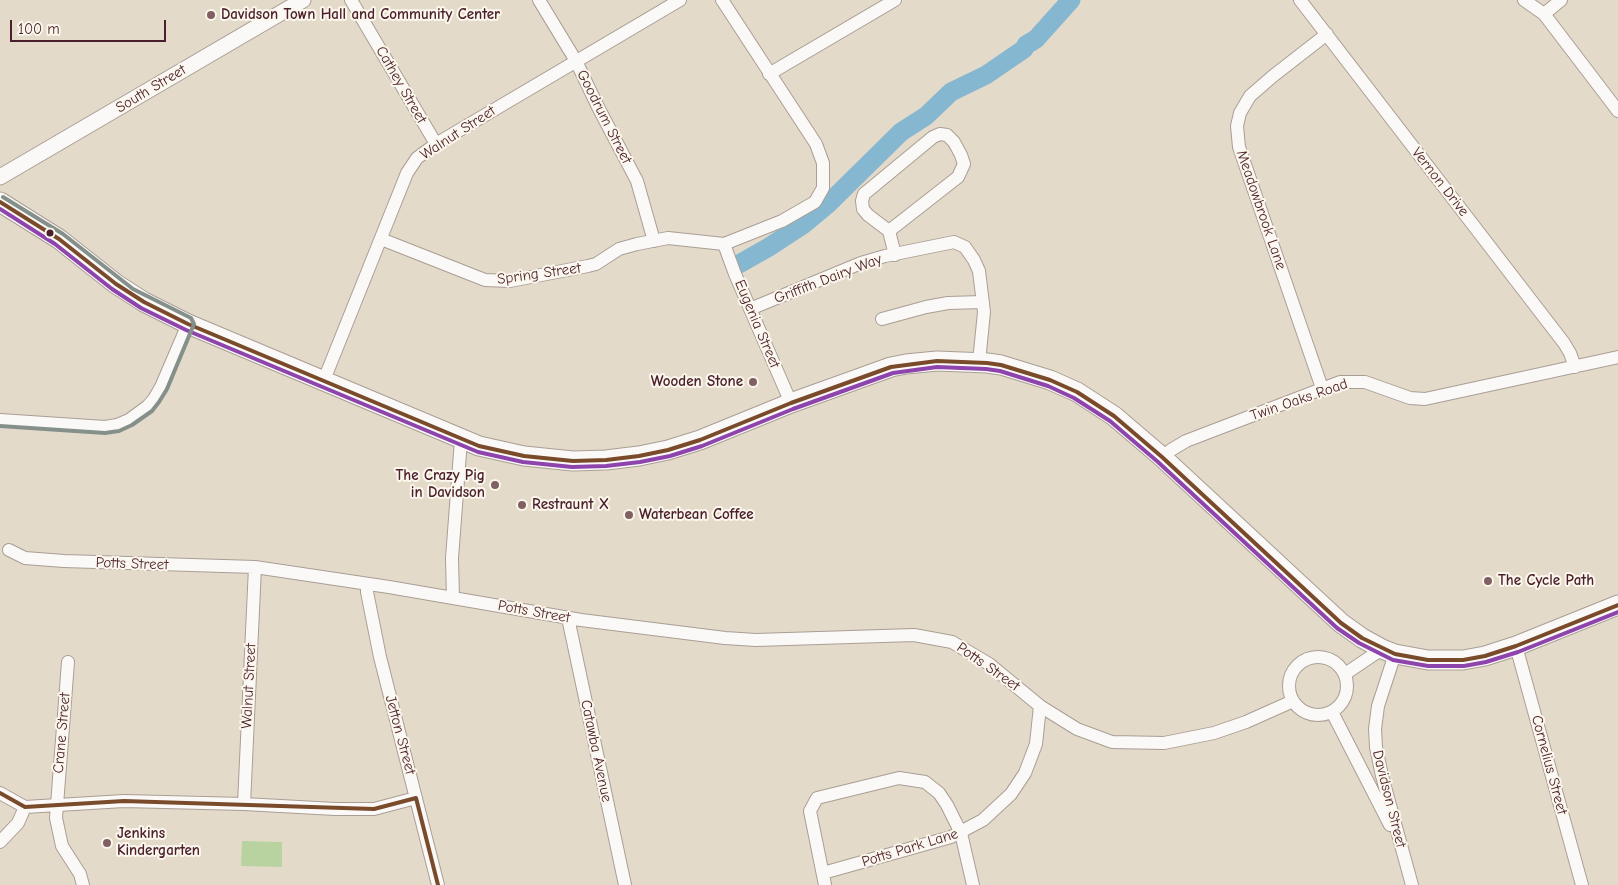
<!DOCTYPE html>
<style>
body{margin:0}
#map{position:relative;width:1618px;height:885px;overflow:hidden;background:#e4dac9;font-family:"Comic Neue",sans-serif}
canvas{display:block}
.scale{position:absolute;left:10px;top:20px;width:156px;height:22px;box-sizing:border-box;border:2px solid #4a1f2b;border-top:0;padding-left:6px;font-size:15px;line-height:18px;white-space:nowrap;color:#4a1f2b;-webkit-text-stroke:4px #fbf7ec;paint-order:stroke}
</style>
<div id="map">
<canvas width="1618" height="885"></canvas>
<div class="scale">100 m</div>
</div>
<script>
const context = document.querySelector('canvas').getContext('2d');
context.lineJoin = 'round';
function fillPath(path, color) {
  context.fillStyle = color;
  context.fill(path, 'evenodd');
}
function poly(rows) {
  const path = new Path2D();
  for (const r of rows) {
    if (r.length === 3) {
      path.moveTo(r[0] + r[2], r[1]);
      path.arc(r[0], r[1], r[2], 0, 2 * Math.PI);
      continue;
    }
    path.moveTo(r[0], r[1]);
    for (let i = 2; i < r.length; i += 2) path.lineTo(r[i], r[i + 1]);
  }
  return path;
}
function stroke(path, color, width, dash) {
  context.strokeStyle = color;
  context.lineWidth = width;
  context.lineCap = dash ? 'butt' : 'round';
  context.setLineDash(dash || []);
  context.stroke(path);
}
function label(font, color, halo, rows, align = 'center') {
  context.font = font + ' "Comic Neue",sans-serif';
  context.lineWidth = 4;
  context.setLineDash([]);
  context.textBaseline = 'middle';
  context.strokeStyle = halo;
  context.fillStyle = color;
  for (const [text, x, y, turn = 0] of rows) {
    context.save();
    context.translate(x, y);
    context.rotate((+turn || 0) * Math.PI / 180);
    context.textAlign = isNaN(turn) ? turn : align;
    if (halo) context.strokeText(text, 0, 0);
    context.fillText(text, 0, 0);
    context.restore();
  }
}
const green = poly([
 [242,841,282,842,282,867,241,866]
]);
const river = poly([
 [739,264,769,247,804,224,828,204,901,132,926,116,951,92,986,75,1024,49,1026,45,1036,39,1071,0]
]);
const minor = poly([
 [351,0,436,144],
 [539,0,576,61,598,107,637,181,654,241],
 [1300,0,1564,343,1570,353,1575,367],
 [1524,0,1544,14,1618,111],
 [1544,14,1561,0],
 [769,74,895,0],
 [940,134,947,135,954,142,961,155,964,164,958,177,889,231,868,215,863,209,862,201,864,194,933,137,940,134],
 [889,231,895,255],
 [381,239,485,280,510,281,588,266,596,264,619,249,637,244,668,238,724,244,782,221,815,202,823,188,823,163,816,144,722,0],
 [724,244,735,274,791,403],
 [750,309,861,263,885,256,954,242,965,247,974,260,979,271,984,312,979,362],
 [882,319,926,307,948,303,983,302],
 [324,380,407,173,417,158,436,144,680,0],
 [1322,388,1239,147,1237,126,1240,113,1250,96,1273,76,1327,34],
 [0,420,105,427,117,425,129,420,148,406,154,399,161,387,188,324],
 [1162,457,1171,450,1186,441,1340,382,1365,382,1410,398,1425,399,1618,357],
 [9,550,25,558,64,561,255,567,389,587,581,620,725,638,756,640,914,635,952,642,989,664,1040,706,1077,729,1112,742,1164,743,1214,733,1246,722,1293,701],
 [367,584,367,592,380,657,438,885],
 [453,598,452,558,461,440],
 [568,618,625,885],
 [1516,646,1582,885],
 [1395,654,1378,706,1375,729,1376,747,1382,776,1412,885],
 [1318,686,29],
 [68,662,56,818,62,846,80,874,83,885],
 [1345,674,1382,649],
 [1332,712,1390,825],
 [0,793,25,807,124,801,244,804,335,809,374,809,416,798],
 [244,804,255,567],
 [0,842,18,823,25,807],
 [823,873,951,837,983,820,1011,794,1025,773,1036,744,1040,706],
 [825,885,810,811,817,798,899,778,925,782,939,793,947,805,961,833,973,885]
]);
const tertiary = poly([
 [0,177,303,0]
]);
const primary = poly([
 [0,202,59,239,116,284,144,302,188,324,479,446,524,456,573,461,606,460,639,456,668,450,700,440,791,403,891,367,906,364,937,361,987,363,1001,365,1050,380,1077,392,1114,416,1162,457,1341,623,1362,638,1382,649,1395,654,1428,660,1463,660,1485,656,1516,646,1618,605]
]);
const bus1 = poly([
 [0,202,59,239,116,284,144,302,188,324,479,446,524,456,573,461,606,460,639,456,668,450,700,440,791,403,891,367,937,361,987,363,1001,365,1050,380,1077,392,1114,416,1162,457,1341,623,1362,638,1395,654,1428,660,1463,660,1485,656,1516,646,1618,605],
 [0,793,25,807,124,801,374,809,416,798,438,885]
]);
const bus2 = poly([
 [0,209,55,244,112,289,141,308,186,330,478,452,523,462,572,467,606,466,640,462,670,456,702,446,793,409,893,373,937,367,986,369,1000,371,1048,386,1074,398,1110,421,1158,462,1337,628,1359,643,1393,660,1428,666,1464,666,1486,662,1518,652,1618,612]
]);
const bus3 = poly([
 [0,426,105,433,119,431,132,425,152,411,159,402,167,389,194,324,191,318,133,289,63,234,3,197]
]);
const markers = [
 [211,15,5,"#806062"],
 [50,233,4.5,"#4a1f2b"],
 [753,382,5,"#806062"],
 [495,485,5,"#806062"],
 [522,505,5,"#806062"],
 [629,515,5,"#806062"],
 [1488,581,5,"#806062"],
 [107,843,5,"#806062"]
];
const poiNames = [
 ["Davidson Town Hall and Community Center",221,15],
 ["Wooden Stone",743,382,"right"],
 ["The Crazy Pig",485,476,"right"],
 ["in Davidson",485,493,"right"],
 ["Restraunt X",532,505],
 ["Waterbean Coffee",639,515],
 ["The Cycle Path",1498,581],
 ["Jenkins",117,834],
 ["Kindergarten",117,851]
];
const streetNames = [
 ["Cathey Street",401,85,60],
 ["South Street",151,89,-31],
 ["Goodrum Street",604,117,63],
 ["Walnut Street",458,133,-33],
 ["Vernon Drive",1440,182,52],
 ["Meadowbrook Lane",1261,210,71],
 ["Spring Street",539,274,-8],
 ["Griffith Dairy Way",828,279,-21],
 ["Eugenia Street",757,324,67],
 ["Twin Oaks Road",1299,400,-19],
 ["Potts Street",132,564,2],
 ["Potts Street",534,612,10],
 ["Potts Street",988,667,35],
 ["Walnut Street",249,686,-87],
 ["Crane Street",62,733,-85],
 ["Jetton Street",400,735,75],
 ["Catawba Avenue",596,751,78],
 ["Cornelius Street",1549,765,75],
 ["Davidson Street",1389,799,76],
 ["Potts Park Lane",910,848,-17]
];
fillPath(green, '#b9d3a0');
stroke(river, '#86b7d1', 19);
stroke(minor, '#a99e95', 14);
stroke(tertiary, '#a99e95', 17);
stroke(primary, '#a99e95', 21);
stroke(minor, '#fbf9f7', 12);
stroke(tertiary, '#fbf9f7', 15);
stroke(primary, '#fbf9f7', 19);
stroke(bus1, '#7a4b2a', 4);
stroke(bus2, '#8e44ad', 4);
stroke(bus3, '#86908b', 4);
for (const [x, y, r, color] of markers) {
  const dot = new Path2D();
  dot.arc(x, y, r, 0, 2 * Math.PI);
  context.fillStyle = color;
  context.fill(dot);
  stroke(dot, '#fbf7ec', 2);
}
label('bold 15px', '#4a1f2b', '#fbf7ec', poiNames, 'left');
label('15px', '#4a1f2b', '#fbf7ec', streetNames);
</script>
